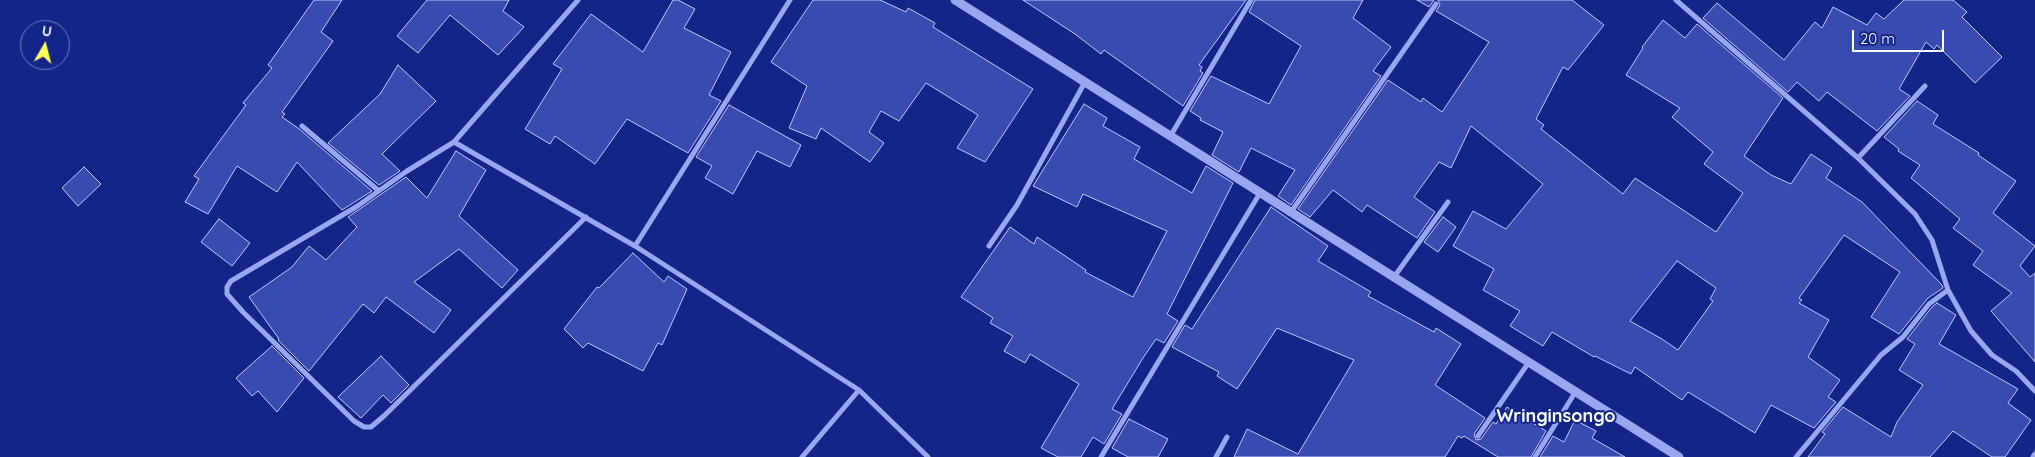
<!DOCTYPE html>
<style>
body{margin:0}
#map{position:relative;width:2035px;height:457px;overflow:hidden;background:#132588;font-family:Quicksand,sans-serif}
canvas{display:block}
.north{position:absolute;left:20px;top:20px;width:50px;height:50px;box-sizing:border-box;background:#132588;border:1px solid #717cb8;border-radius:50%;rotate:8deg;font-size:14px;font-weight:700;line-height:20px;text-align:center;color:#fff}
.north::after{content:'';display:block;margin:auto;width:18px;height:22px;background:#fffe57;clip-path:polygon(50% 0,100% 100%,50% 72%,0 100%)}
.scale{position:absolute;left:1852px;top:30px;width:92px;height:22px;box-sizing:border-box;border:2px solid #fff;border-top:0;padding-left:6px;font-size:15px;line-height:18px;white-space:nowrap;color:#fff;-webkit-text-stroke:4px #132588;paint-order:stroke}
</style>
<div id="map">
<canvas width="2035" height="457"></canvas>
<div class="north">U</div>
<div class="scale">20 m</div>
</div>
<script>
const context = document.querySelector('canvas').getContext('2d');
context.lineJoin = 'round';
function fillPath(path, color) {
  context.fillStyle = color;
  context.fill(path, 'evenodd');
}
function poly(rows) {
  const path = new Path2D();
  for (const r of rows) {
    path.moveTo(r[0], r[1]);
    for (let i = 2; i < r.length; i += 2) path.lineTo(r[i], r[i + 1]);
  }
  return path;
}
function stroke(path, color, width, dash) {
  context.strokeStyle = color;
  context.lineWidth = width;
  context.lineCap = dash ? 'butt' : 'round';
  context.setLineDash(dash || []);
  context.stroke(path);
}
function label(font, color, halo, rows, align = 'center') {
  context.font = font + ' Quicksand,sans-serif';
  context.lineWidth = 4;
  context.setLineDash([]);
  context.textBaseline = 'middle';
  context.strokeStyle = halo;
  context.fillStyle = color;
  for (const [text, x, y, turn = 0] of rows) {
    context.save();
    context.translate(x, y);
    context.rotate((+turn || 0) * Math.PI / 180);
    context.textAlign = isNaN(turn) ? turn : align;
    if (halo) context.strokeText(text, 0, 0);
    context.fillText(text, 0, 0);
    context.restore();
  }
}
const building = poly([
 [314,0,342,0,321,32,333,41,282,112,285,114,282,117,298,128,372,191,342,210,297,162,277,192,237,166,208,214,185,202,199,179,194,176,246,105,243,103,272,68,268,65,314,0],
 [427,0,509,0,503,11,524,27,498,55,450,15,418,53,397,36,427,0],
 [673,0,678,0,695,9,684,28,731,52,709,95,721,101,688,153,627,119,595,164,555,136,550,144,525,129,562,69,553,64,591,14,643,52,673,0],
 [813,0,880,0,906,12,908,8,935,23,933,27,1033,89,985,162,957,148,978,115,926,83,899,121,881,111,869,132,884,143,870,162,821,128,816,139,789,128,807,86,771,62,813,0],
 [1023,0,1246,0,1199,65,1202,67,1200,71,1203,73,1183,106,1104,50,1101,54,1075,34,1023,0],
 [1255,0,1363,0,1353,18,1391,47,1373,71,1381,76,1291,205,1278,196,1295,170,1251,148,1239,172,1212,155,1223,132,1200,120,1201,118,1190,111,1211,76,1269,104,1301,46,1249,12,1255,0],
 [1417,0,1434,0,1429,7,1417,0],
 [1438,0,1572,0,1604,25,1568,70,1563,67,1536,119,1544,125,1541,129,1623,194,1635,178,1716,232,1743,193,1704,164,1713,152,1672,117,1680,108,1626,75,1643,48,1642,47,1663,20,1685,38,1697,24,1783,98,1744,156,1771,175,1791,184,1811,154,1832,168,1826,178,1862,202,1942,285,1943,288,1928,298,1899,334,1871,317,1900,272,1844,235,1799,298,1802,300,1799,303,1829,320,1808,357,1840,380,1828,397,1836,402,1814,428,1771,405,1755,433,1688,392,1682,400,1635,367,1631,374,1595,356,1594,357,1552,332,1543,346,1510,326,1520,311,1483,290,1494,269,1453,246,1473,211,1506,229,1543,184,1471,126,1451,168,1439,162,1414,197,1435,212,1417,238,1367,205,1362,212,1333,190,1310,217,1298,209,1388,80,1421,102,1423,98,1442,112,1489,42,1436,11,1440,5,1438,0],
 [1677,261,1716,288,1710,299,1713,301,1678,350,1662,339,1630,321,1677,261],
 [1904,0,1953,0,1967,12,1962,17,2002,57,1975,83,1937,45,1934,49,1926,42,1899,89,1910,96,1877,131,1827,92,1819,101,1797,82,1788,92,1703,18,1717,3,1784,60,1815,22,1822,28,1833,7,1867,25,1876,13,1884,19,1904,0],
 [398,65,436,101,382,154,400,171,379,185,328,143,380,94,398,65],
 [1917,101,1938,115,1933,124,1979,153,1978,155,2016,181,1993,213,2035,246,2020,266,2030,277,2035,273,2035,362,1991,311,2012,293,1973,265,1983,251,1953,228,1960,219,1911,178,1920,165,1898,151,1899,149,1884,137,1917,101],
 [1084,104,1107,118,1103,126,1140,147,1134,159,1192,193,1206,166,1233,183,1167,314,1178,321,1164,343,1156,339,1143,358,1112,409,1122,414,1104,444,1093,437,1081,457,1058,457,1041,448,1079,384,1030,354,1025,363,1004,351,1013,336,990,323,993,318,961,297,1010,227,1034,244,1037,237,1086,270,1085,272,1133,297,1167,231,1083,194,1077,207,1033,186,1084,104],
 [729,105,801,145,790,167,757,151,733,194,705,178,712,166,696,157,729,105],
 [456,151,486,170,459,216,518,270,502,288,459,249,414,282,451,310,434,333,386,297,374,313,363,304,309,371,278,340,279,339,249,297,292,267,309,246,326,260,357,227,348,217,406,177,427,198,456,151],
 [84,167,101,184,78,206,62,188,84,167],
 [1271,207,1328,246,1318,261,1371,292,1368,296,1434,332,1436,328,1461,344,1435,385,1485,418,1474,434,1476,440,1481,439,1493,422,1496,424,1507,407,1546,431,1531,457,1498,457,1464,436,1462,438,1458,436,1445,457,1234,457,1247,429,1298,454,1354,360,1277,328,1237,389,1217,376,1219,372,1172,347,1185,325,1192,329,1271,207],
 [1443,217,1456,227,1438,252,1424,242,1443,217],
 [219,219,250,243,232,266,201,242,219,219],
 [633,253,664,282,668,276,687,289,662,345,658,343,643,371,588,343,583,348,564,329,597,287,599,288,633,253],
 [1937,303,1956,315,1939,344,2018,389,2008,403,2031,420,2005,457,1992,457,1953,431,1930,457,1808,457,1825,434,1822,432,1843,407,1891,437,1897,422,1923,385,1899,370,1915,344,1907,339,1932,307,1937,303],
 [272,346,304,378,277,412,258,391,252,396,236,378,272,346],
 [381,356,409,385,391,403,383,395,361,418,338,397,381,356],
 [1129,419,1168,439,1158,457,1128,457,1112,448,1129,419],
 [1575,420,1596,431,1592,438,1625,457,1540,457,1553,436,1564,442,1575,420]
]);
const minor = poly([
 [578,0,454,142,407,171,356,207,231,281,227,287,227,294,243,312,354,421,364,427,371,427,385,415,586,217],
 [1676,0,1858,158,1915,214,1932,240,1948,290,1971,331,1992,355,2016,371,2035,391],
 [302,126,379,191],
 [1171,135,1251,0],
 [454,142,635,246,859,390,928,457],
 [1858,158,1925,86],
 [1291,212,1436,4],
 [635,246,790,0],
 [989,246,1017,205,1085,82],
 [1394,277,1448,202],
 [1478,436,1529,362],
 [802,457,859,390],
 [1101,457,1260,193],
 [1216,457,1227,437],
 [1535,457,1576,391],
 [1796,457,1881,355,1903,337,1929,304,1948,290],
 [2033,457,2035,454]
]);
const tertiary = poly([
 [955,0,1679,457]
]);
const quarterNames = [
 ["Wringinsongo",1556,417]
];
fillPath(building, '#374bb1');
stroke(building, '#bfc9fc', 1);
stroke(minor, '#98a7f0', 5);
stroke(tertiary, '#98a7f0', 9);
label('bold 18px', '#fff', '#132588', quarterNames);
</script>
